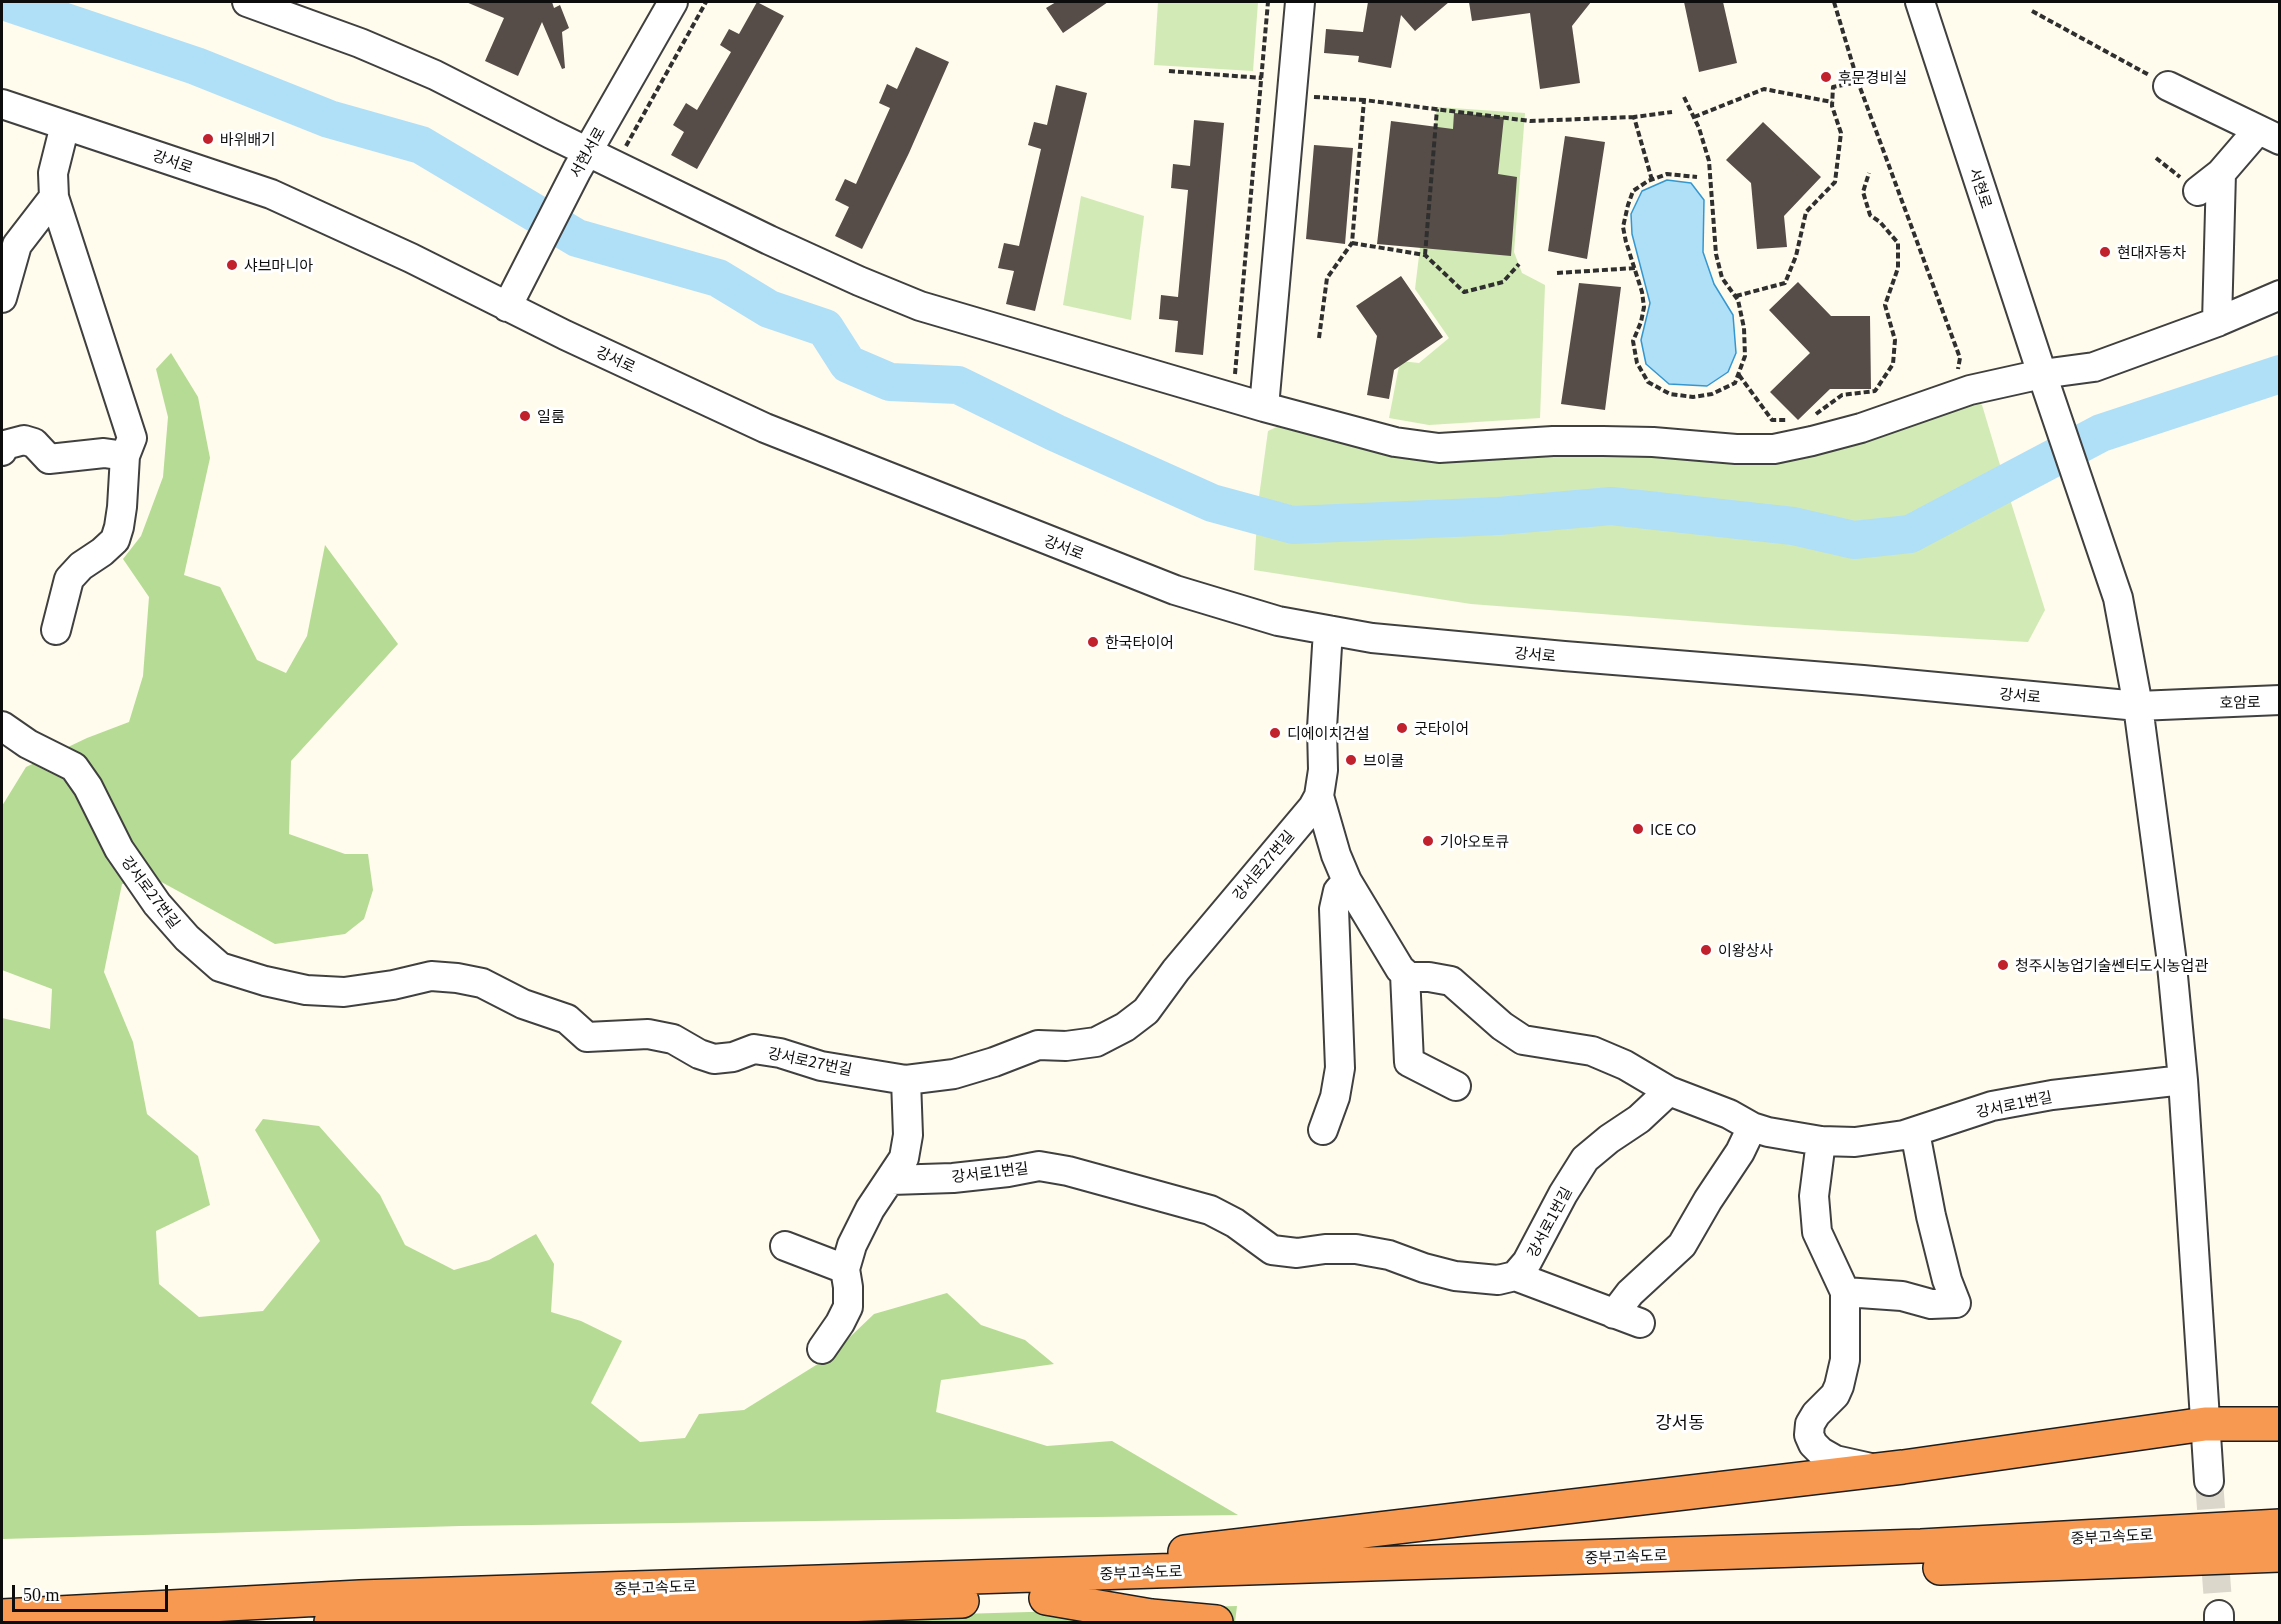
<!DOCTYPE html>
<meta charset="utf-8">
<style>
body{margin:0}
#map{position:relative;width:2281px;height:1624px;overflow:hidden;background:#fffbed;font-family:Georgia,serif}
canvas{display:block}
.frame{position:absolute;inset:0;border:3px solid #0d0d0d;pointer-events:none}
.scale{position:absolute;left:12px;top:1585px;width:156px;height:27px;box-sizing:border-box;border:3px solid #0d0d0d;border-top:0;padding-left:8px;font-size:18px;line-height:21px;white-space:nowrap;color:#0d0d0d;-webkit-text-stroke:4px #fff;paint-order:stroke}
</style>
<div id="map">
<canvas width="2281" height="1624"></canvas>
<div class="frame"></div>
<div class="scale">50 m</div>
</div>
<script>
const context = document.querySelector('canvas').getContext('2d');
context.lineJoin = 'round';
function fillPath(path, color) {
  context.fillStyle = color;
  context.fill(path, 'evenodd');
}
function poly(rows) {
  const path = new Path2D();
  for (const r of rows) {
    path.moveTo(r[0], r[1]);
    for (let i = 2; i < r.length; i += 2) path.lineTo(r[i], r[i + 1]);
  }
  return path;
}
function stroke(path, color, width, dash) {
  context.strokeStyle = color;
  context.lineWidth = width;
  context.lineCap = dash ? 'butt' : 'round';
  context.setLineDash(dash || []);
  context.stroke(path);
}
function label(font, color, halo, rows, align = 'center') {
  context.font = font + ' Georgia,"Noto Sans KR",serif';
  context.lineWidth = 6;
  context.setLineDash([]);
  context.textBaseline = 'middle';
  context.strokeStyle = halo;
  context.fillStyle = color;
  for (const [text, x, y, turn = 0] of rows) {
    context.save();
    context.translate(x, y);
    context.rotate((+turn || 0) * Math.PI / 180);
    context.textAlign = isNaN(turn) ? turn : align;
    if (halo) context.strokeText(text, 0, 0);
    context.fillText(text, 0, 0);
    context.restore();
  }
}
const green = poly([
 [1158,2,1258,2,1253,71,1154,65],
 [1437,107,1525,113,1514,252,1522,273,1545,285,1540,418,1429,425,1389,418,1400,361,1419,363,1449,338,1415,289],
 [1081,196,1144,216,1131,320,1063,305],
 [1973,400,1982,405,2003,475,1944,507,1879,531,1833,521,1609,491,1436,506,1317,512,1259,497,1268,431,1285,423,1745,459],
 [2008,493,2045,610,2028,642,1758,626,1471,604,1254,570,1257,521,1299,533,1605,522,1845,551,1918,545]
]);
const forest = poly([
 [171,353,198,397,210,458,184,575,220,587,257,660,286,673,307,636,325,545,398,644,291,761,289,834,345,854,368,854,373,890,364,919,345,934,275,944,156,879,122,884,104,972,133,1042,147,1114,198,1156,210,1205,156,1231,159,1284,199,1317,263,1311,320,1241,255,1130,263,1119,319,1126,380,1195,405,1245,454,1270,489,1260,536,1234,554,1264,551,1312,581,1321,622,1341,591,1403,640,1442,685,1438,699,1414,744,1410,829,1357,874,1314,947,1293,981,1325,1025,1340,1054,1364,941,1380,936,1412,1047,1446,1112,1441,1238,1515,460,1526,2,1539,2,1018,50,1029,52,989,2,970,2,806,26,767,87,738,129,722,143,676,149,597,123,559,141,536,163,477,168,417,156,369],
 [1237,1606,1235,1622,683,1622]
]);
const water = poly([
 [1667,180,1691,183,1704,200,1703,252,1714,284,1733,315,1736,353,1728,372,1707,386,1669,384,1646,364,1641,340,1650,303,1632,234,1631,214,1642,191,1667,180]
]);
const river = poly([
 [6,2,196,66,329,119,421,145,577,238,718,278,769,309,825,328,848,364,890,382,958,385,1056,433,1212,503,1293,525,1499,516,1611,506,1793,526,1854,540,1910,534,2101,433,2280,374]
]);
const building = poly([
 [466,2,552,2,554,8,560,5,569,28,562,32,565,68,562,69,542,22,518,76,485,61,504,18],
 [757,2,784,16,697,169,671,155,684,132,673,125,686,103,697,110,731,52,720,45,729,29,739,34],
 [1056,2,1108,2,1063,33,1046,8],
 [1368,2,1449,2,1415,31,1401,15,1391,68,1358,62,1359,56,1324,53,1326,29,1363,32],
 [1469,2,1591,2,1572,26,1580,83,1540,89,1530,13,1472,21],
 [1684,2,1723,2,1737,63,1699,72],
 [916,47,949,62,909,153,862,249,835,236,849,207,835,200,845,179,856,184,890,108,879,103,887,84,897,89],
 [1056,85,1087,93,1035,311,1006,304,1014,271,998,268,1004,243,1019,246,1041,149,1028,145,1034,122,1047,125],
 [1454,113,1504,117,1498,174,1517,177,1511,256,1377,244,1391,121,1453,129],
 [1194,120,1224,123,1203,355,1175,352,1178,321,1159,319,1161,295,1178,297,1188,190,1171,188,1173,164,1190,166],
 [1763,122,1821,177,1784,216,1787,247,1757,249,1751,183,1726,160],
 [1565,136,1605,142,1587,259,1548,251],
 [1314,145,1353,148,1345,244,1306,239],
 [1401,276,1443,337,1394,370,1389,399,1367,395,1377,336,1356,306],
 [1798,282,1831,316,1870,316,1871,389,1830,389,1798,420,1770,392,1810,353,1769,310],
 [1579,283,1621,287,1605,410,1561,404]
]);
const minorTunnel = poly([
 [2209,1481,2219,1615]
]);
const path = poly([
 [1834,2,1858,82,1960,358,1958,369],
 [2032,11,2149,75],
 [1169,71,1262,78],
 [1314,97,1364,100],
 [1684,97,1699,128,1709,161,1716,254,1722,278,1738,300,1744,328,1745,356,1735,383,1712,394,1693,397,1670,394,1648,382,1637,363,1633,341,1641,322,1644,307,1642,292,1626,242,1623,227,1628,205,1633,191,1648,181,1667,174,1697,177],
 [1694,117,1764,89,1832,102],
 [626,146,706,2],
 [2156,158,2180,177],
 [1652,180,1634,117,1672,112],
 [1352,243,1425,255,1464,292,1503,282,1519,264],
 [1425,255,1437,109],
 [1557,273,1635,268],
 [1736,296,1785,283,1796,256,1806,212,1835,182,1841,133,1832,106,1833,87,1858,82],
 [1319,338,1327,278,1352,243,1364,100,1530,121,1634,117],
 [1235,374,1268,2],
 [1739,375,1772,420,1786,420],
 [1816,414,1842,395,1875,391,1893,364,1895,340,1885,305,1898,268,1898,243,1880,222,1870,215,1863,192,1869,173]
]);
const minor = poly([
 [247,2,360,43,435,75,551,134,769,240,859,281,920,306,1264,407,1395,442,1439,448,1553,441,1603,441,1653,442,1736,449,1774,449,1812,441,1861,428,1970,390,2042,374,2094,367,2217,322,2280,295],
 [1920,2,2042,374,2118,598,2138,706,2171,955,2183,1080,2209,1481],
 [2168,86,2280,140],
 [2,104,271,194,411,258,565,335,765,428,1175,590,1278,621,1372,638,1564,656,1863,680,2138,706,2280,700],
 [2198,191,2221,173,2258,130],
 [2,298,17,245,54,197],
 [507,307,577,170,673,2],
 [2217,322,2221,173],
 [1264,407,1300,2],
 [2,451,5,445,24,440,34,443,49,459,104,453,125,456],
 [56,630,69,579,81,566,102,552,115,540,119,527,122,507,125,456,132,438,54,197,53,173,65,125],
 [2,726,28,744,74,767,88,787,119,849,157,904,187,938,220,967,265,981,306,990,344,992,393,985,431,976,457,978,482,983,523,1004,567,1019,587,1037,648,1034,673,1039,699,1054,714,1059,733,1057,754,1049,780,1053,821,1066,906,1080,954,1074,994,1062,1038,1045,1066,1046,1096,1042,1125,1027,1146,1011,1176,970,1313,807,1319,796,1323,770,1322,728,1328,630],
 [1319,796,1336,855,1347,881,1400,969,1409,977,1429,977,1451,981,1502,1026,1523,1040,1592,1051,1625,1065,1669,1091],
 [1405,974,1409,1062,1456,1086],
 [1323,1130,1335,1097,1340,1068,1334,909,1338,891,1347,881],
 [1821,1141,1814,1196,1817,1232,1845,1292,1902,1296,1931,1304,1956,1303,1947,1280,1931,1216,1915,1132],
 [891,1180,953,1178,1008,1172,1039,1166,1068,1171,1210,1210,1235,1223,1272,1250,1297,1253,1325,1249,1356,1249,1389,1255,1424,1268,1455,1276,1498,1280,1515,1276,1527,1262,1563,1194,1585,1159,1609,1139,1639,1119,1669,1091,1729,1114,1752,1127,1768,1132,1821,1141,1855,1142,1904,1135,1992,1106,2052,1095,2183,1080],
 [785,1246,845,1269],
 [1515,1276,1640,1323],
 [1845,1292,1845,1360,1839,1386,1835,1395,1816,1414,1810,1424,1809,1435,1813,1444,1821,1452,1835,1460,1871,1468],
 [1614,1314,1630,1293,1682,1245,1708,1200,1740,1152,1752,1127],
 [822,1349,840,1323,848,1307,848,1287,845,1269,852,1245,870,1209,904,1158,908,1135,906,1080],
 [2219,1615,2219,1622]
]);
const highway = poly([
 [1185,1552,1903,1467,2205,1424,2280,1424],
 [1940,1568,2280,1555],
 [1046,1598,1151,1616,1216,1622],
 [2,1616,360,1597,1921,1546,2280,1526],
 [331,1622,962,1601]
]);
const markers = [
 [1826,77,6,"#c0212d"],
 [208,139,6,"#c0212d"],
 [2105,252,6,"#c0212d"],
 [232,265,6,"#c0212d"],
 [525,416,6,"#c0212d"],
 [1093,642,6,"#c0212d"],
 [1402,728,6,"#c0212d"],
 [1275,733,6,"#c0212d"],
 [1351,760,6,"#c0212d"],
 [1638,829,6,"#c0212d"],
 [1428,841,6,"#c0212d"],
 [1706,950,6,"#c0212d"],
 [2003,965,6,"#c0212d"]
];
const poiNames = [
 ["후문경비실",1838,77],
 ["바위배기",220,139],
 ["현대자동차",2117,252],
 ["샤브마니아",244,265],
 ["일룸",537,416],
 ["한국타이어",1105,642],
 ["굿타이어",1414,728],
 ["디에이치건설",1287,733],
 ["브이쿨",1363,760],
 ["ICE CO",1650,829],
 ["기아오토큐",1440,841],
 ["이왕상사",1718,950],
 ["청주시농업기술쎈터도시농업관",2015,965]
];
const streetNames = [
 ["서현서로",587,152,-61],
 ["강서로",173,161,19],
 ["서현로",1981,188,72],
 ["강서로",616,359,25],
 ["강서로",1064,547,21],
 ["강서로",1535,654,5],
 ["강서로",2020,695,5],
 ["호암로",2240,702,-1],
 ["강서로27번길",1263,865,-50],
 ["강서로27번길",151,892,53],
 ["강서로27번길",810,1061,12],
 ["강서로1번길",2014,1104,-12],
 ["강서로1번길",990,1172,-7],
 ["강서로1번길",1549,1222,-62],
 ["중부고속도로",2112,1536,-3],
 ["중부고속도로",1626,1556,-2],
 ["중부고속도로",1141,1572,-2],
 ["중부고속도로",655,1587,-2]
];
const quarterNames = [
 ["강서동",1680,1422]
];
fillPath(green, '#d2eab5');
fillPath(forest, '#b6db94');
fillPath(water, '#b0dff8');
stroke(water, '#3597d0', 1.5);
stroke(river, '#b0dff8', 38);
fillPath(building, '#564d49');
stroke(minorTunnel, '#dbd7cb', 28, [28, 14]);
stroke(minor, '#404040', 32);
stroke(highway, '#1e1e1e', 36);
stroke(path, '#2f2f2f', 4, [6, 3]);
stroke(minor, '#fff', 28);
stroke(highway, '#f89952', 33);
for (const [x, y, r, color] of markers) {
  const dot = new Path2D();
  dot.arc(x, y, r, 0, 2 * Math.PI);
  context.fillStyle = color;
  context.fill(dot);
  stroke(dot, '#fff', 2);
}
label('15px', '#0d0d0d', '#fff', poiNames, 'left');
label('15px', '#0d0d0d', '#fff', streetNames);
label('18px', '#0d0d0d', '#fff', quarterNames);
</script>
